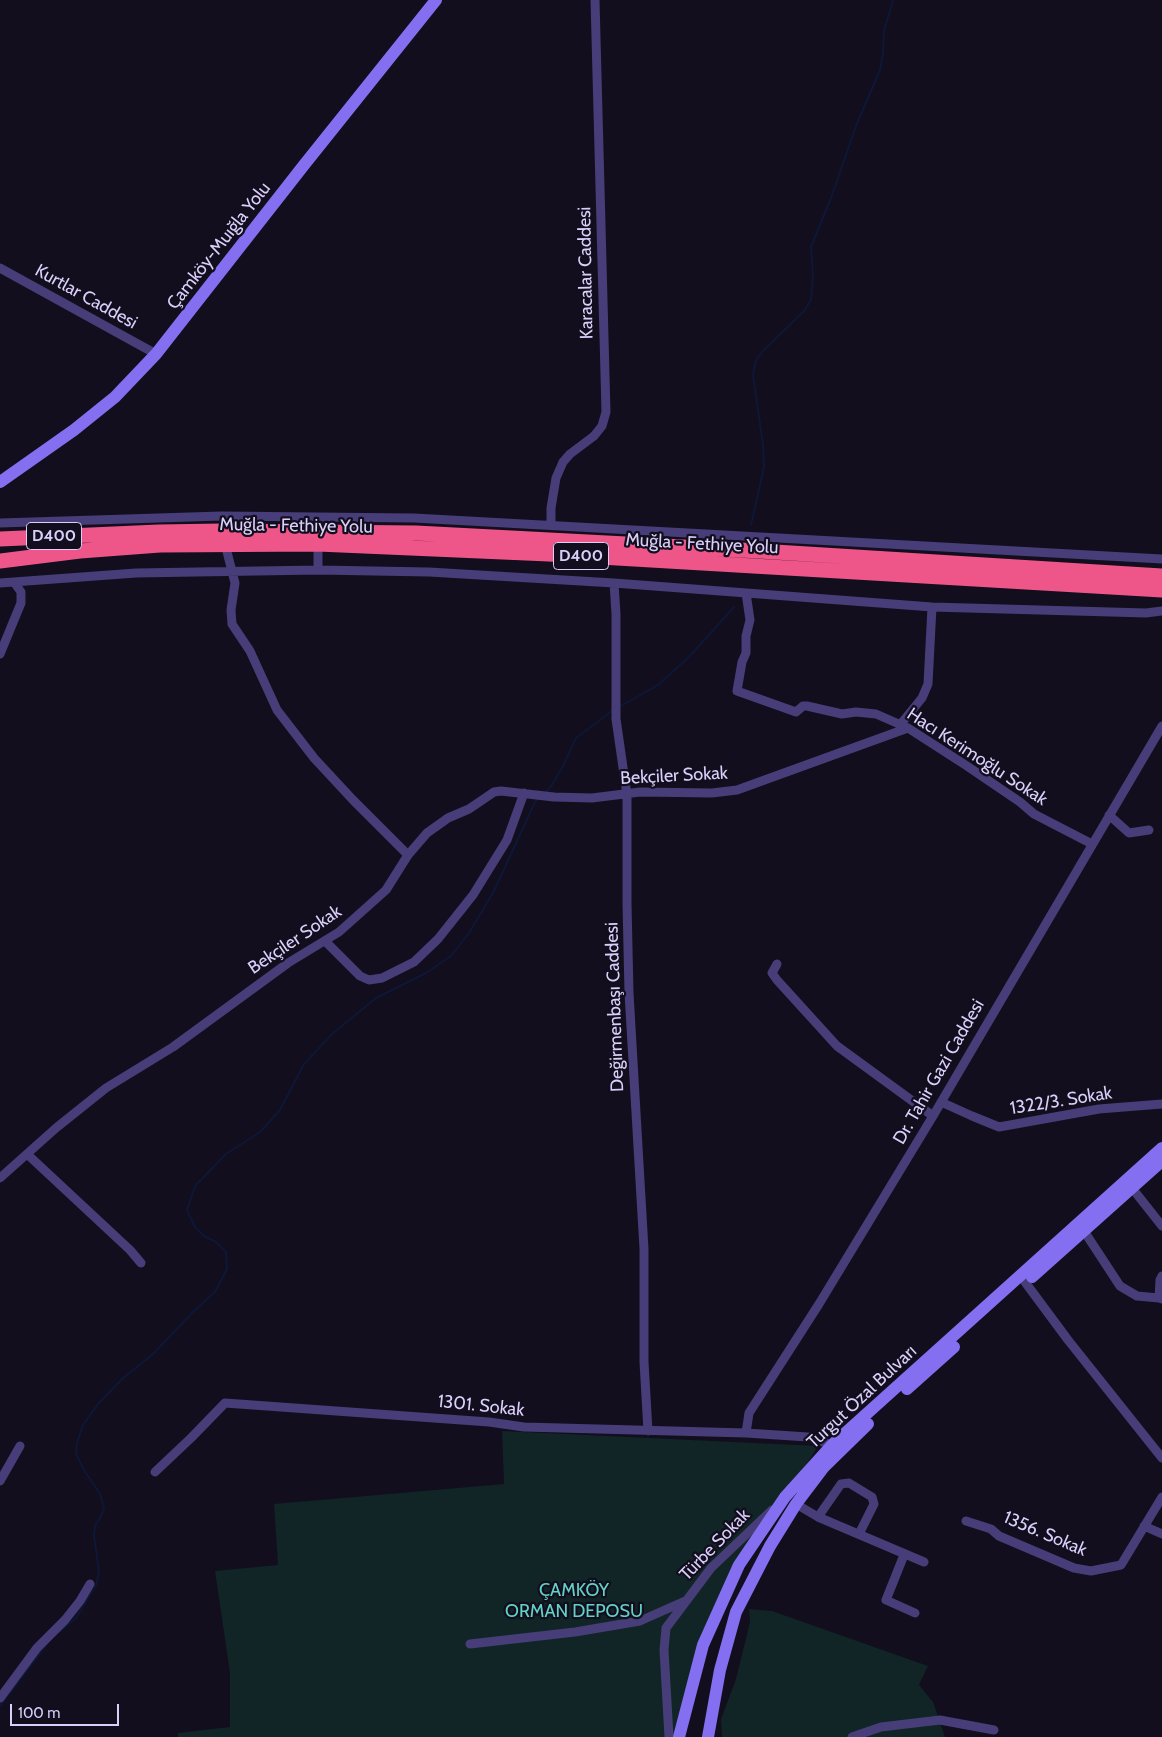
<!DOCTYPE html>
<meta charset="utf-8">
<style>
body{margin:0}
#map{position:relative;width:1162px;height:1737px;overflow:hidden;background:#120e1d;font-family:Cabin,sans-serif}
canvas{display:block}
.scale{position:absolute;left:10px;top:1704px;width:109px;height:22px;box-sizing:border-box;border:2px solid #dacffa;border-top:0;padding-left:6px;font-size:15px;line-height:18px;white-space:nowrap;color:#dacffa;-webkit-text-stroke:4px #120e1d;paint-order:stroke}
</style>
<div id="map">
<canvas width="1162" height="1737"></canvas>
<div class="scale">100 m</div>
</div>
<script>
const context = document.querySelector('canvas').getContext('2d');
context.lineJoin = 'round';
function fillPath(path, color) {
  context.fillStyle = color;
  context.fill(path, 'evenodd');
}
function poly(rows) {
  const path = new Path2D();
  for (const r of rows) {
    path.moveTo(r[0], r[1]);
    for (let i = 2; i < r.length; i += 2) path.lineTo(r[i], r[i + 1]);
  }
  return path;
}
function stroke(path, color, width, dash) {
  context.strokeStyle = color;
  context.lineWidth = width;
  context.lineCap = dash ? 'butt' : 'round';
  context.setLineDash(dash || []);
  context.stroke(path);
}
function label(font, color, halo, rows, align = 'center') {
  context.font = font + ' Cabin,sans-serif';
  context.lineWidth = 4.5;
  context.setLineDash([]);
  context.textBaseline = 'middle';
  context.strokeStyle = halo;
  context.fillStyle = color;
  for (const [text, x, y, turn = 0] of rows) {
    context.save();
    context.translate(x, y);
    context.rotate((+turn || 0) * Math.PI / 180);
    context.textAlign = isNaN(turn) ? turn : align;
    if (halo) context.strokeText(text, 0, 0);
    context.fillText(text, 0, 0);
    context.restore();
  }
}
const green = poly([
 [502,1431,818,1446,711,1617,681,1737,178,1737,178,1733,230,1727,230,1673,215,1571,278,1565,274,1504,504,1484],
 [749,1609,772,1611,928,1666,919,1685,933,1702,945,1737,722,1737,721,1719,736,1679,750,1622]
]);
const stream = poly([
 [751,525,764,467,763,445,753,375,756,360,763,351,804,311,811,300,813,275,811,247,831,198,856,126,880,70,883,54,884,31,893,0],
 [619,707,658,685,689,657,734,607],
 [544,793,550,788,563,766,576,738,613,710],
 [59,1632,76,1618,96,1585,99,1572,94,1536,95,1526,102,1514,104,1507,100,1494,84,1470,76,1454,77,1443,83,1425,98,1404,122,1379,153,1354,193,1312,215,1292,227,1269,226,1252,216,1242,204,1236,195,1227,187,1210,195,1186,226,1154,260,1132,280,1110,304,1064,332,1034,376,998,426,973,451,956,469,933,494,891,535,802,539,798],
 [0,1706,47,1644]
]);
const street = poly([
 [0,268,156,354],
 [0,523,221,516,414,518,1162,559],
 [551,525,551,508,556,478,563,462,570,454,594,436,602,426,606,412,595,0],
 [225,544,235,583,231,610,232,624,250,651,277,710,314,758,353,800,408,855],
 [318,570,318,544],
 [0,583,136,573,318,570,429,572,614,583,932,607,1146,613,1162,611],
 [614,583,616,614,616,719,627,795,627,903,629,993,644,1249,644,1362,648,1431],
 [746,593,750,620,746,636,746,653,742,662,737,691,796,712,803,706,807,706,842,714,856,712,876,714,908,728,967,766,1020,802,1034,814,1092,844],
 [0,654,21,603,21,592,14,582],
 [900,725,922,698,928,684,932,607],
 [1109,815,1129,833,1149,830],
 [325,941,360,976,369,980,382,978,414,962,438,939,473,895,507,840,524,793],
 [777,964,772,973,777,980,837,1046,933,1116],
 [941,1102,972,1116,999,1127,1099,1109,1162,1104],
 [27,1154,130,1250,141,1263],
 [0,1178,56,1128,106,1088,173,1047,288,963,339,932,386,890,408,855,427,833,448,818,469,809,494,792,501,791,554,797,592,798,640,792,712,793,737,790,908,728],
 [1132,1188,1162,1226],
 [1084,1231,1120,1286,1137,1296,1159,1298],
 [1162,1276,1160,1280,1159,1298,1162,1299],
 [1025,1282,1068,1340,1162,1458],
 [746,1433,749,1413,819,1304,933,1116,1162,726],
 [155,1472,191,1438,225,1403,489,1422,524,1427,746,1433,808,1437,832,1445],
 [0,1481,20,1446],
 [796,1504,818,1517,924,1562],
 [818,1517,841,1484,849,1483,872,1497,874,1504,859,1534],
 [966,1521,991,1529,999,1536,1074,1568,1091,1571,1121,1565,1162,1497],
 [1144,1526,1162,1534],
 [904,1555,886,1600,915,1613],
 [470,1644,575,1632,640,1621,685,1601],
 [0,1698,37,1648,65,1620,80,1601,90,1584],
 [669,1737,664,1650,666,1628,711,1568,772,1510],
 [852,1737,881,1727,940,1720,994,1730]
]);
const secondary = poly([
 [0,482,74,430,115,397,156,354,304,165,436,0],
 [1032,1277,1162,1161],
 [907,1389,954,1347],
 [679,1737,703,1645,739,1565,785,1497,832,1445,1162,1148],
 [708,1737,720,1670,736,1612,770,1546,796,1504,824,1467,868,1424]
]);
const highway = poly([
 [0,539,159,532,222,531,416,533,759,551,1162,576],
 [0,561,80,551,160,545,318,544,549,554,1162,590]
]);
const shields = [
 [54,536,55],
 [581,556,55]
];
const shieldNames = [
 ["D400",54,536],
 ["D400",581,556]
];
const streetNames = [
 ["Çamköy-Muığla Yolu",219,246,-52],
 ["Karacalar Caddesi",586,273,-91],
 ["Kurtlar Caddesi",86,297,29],
 ["Muğla - Fethiye Yolu",296,526,1],
 ["Muğla - Fethiye Yolu",702,544,3],
 ["Hacı Kerimoğlu Sokak",977,757,33],
 ["Bekçiler Sokak",674,776,-3],
 ["Bekçiler Sokak",295,940,-34],
 ["Değirmenbaşı Caddesi",615,1007,-92],
 ["Dr. Tahir Gazi Caddesi",939,1072,-60],
 ["1322/3. Sokak",1061,1101,-9],
 ["Turgut Özal Bulvarı",862,1397,-43],
 ["1301. Sokak",481,1406,6],
 ["1356. Sokak",1045,1534,23],
 ["Türbe Sokak",715,1545,-46]
];
const parkNames = [
 ["ÇAMKÖY",574,1591],
 ["ORMAN DEPOSU",574,1612]
];
fillPath(green, '#112426');
stroke(stream, '#0d1737', 2);
stroke(street, '#473d78', 9);
stroke(secondary, '#846ff1', 12);
stroke(highway, '#ee568a', 15);
for (const [x, y, w] of shields) {
  const box = new Path2D();
  box.roundRect(x - w / 2, y - 13.5, w, 27, 4);
  context.fillStyle = '#120e1d';
  context.fill(box);
  stroke(box, '#dacffa', 1);
}
label('bold 16px', '#dacffa', null, shieldNames);
label('18px', '#dacffa', '#120e1d', streetNames);
label('18px', '#63d2c6', '#120e1d', parkNames);
</script>
